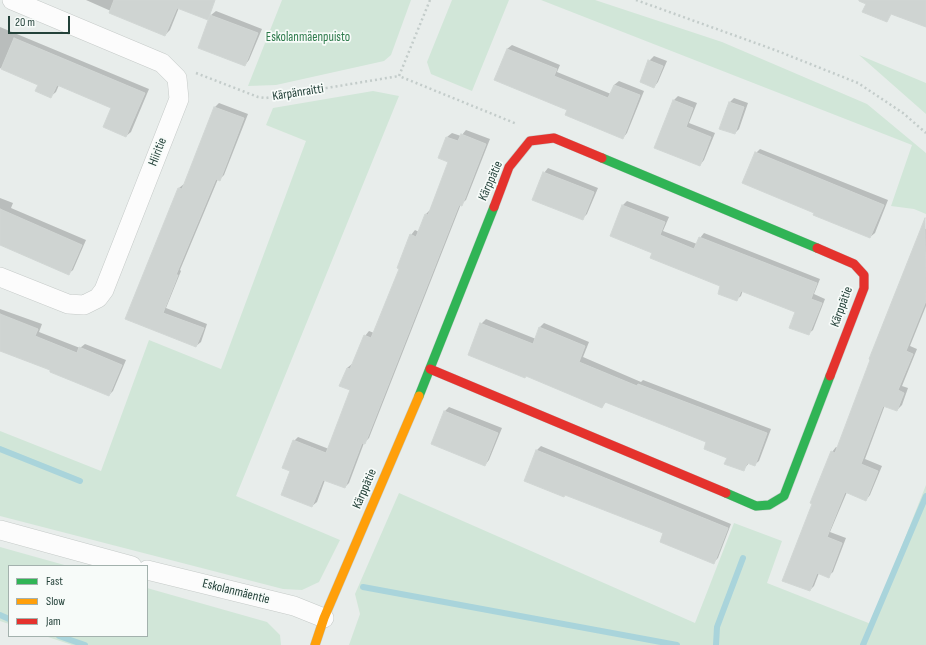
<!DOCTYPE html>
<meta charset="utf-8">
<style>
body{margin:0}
#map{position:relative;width:926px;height:645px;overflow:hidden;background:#e8edeb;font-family:"Sofia Sans Condensed",sans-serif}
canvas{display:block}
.legend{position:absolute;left:8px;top:565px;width:140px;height:72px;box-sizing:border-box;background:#f7fbf9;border:1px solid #a3b1ad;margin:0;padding:5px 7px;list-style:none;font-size:12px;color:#24423a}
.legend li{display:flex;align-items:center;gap:8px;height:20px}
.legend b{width:20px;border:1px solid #a3b1ad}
.scale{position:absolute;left:8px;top:16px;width:62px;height:18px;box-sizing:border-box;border:2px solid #24423a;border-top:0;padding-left:5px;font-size:12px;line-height:14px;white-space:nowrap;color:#24423a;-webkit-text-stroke:3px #f7fbf9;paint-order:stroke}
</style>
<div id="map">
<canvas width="926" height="645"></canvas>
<ul class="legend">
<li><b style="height:5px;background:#30b455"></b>Fast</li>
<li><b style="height:5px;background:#ff9f0a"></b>Slow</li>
<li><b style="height:5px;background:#e5322d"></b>Jam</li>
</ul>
<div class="scale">20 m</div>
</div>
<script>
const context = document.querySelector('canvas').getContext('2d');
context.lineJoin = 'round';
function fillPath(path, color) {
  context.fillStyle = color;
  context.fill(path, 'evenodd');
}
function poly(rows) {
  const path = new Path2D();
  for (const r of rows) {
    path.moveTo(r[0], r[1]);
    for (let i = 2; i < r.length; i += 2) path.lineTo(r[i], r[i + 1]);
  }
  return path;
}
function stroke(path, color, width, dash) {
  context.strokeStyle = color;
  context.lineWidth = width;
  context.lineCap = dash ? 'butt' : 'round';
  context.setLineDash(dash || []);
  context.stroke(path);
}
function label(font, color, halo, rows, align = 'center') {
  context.font = font + ' "Sofia Sans Condensed",sans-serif';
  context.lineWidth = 3.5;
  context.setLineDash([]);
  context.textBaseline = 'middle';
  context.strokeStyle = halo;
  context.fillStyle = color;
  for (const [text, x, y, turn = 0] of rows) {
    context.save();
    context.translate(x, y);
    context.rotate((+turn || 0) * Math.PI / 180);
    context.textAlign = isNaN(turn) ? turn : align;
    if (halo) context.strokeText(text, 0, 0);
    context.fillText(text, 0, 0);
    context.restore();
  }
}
const green = poly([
 [282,0,411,0,391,55,384,61,276,85,248,86],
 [452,0,509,0,472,91,431,74,427,62],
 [541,0,595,0,722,42,867,104,926,153,926,214,914,209,891,206,912,145],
 [859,55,926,83,926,114],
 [373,91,399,96,236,496,340,540,319,582,302,590,283,589,0,516,0,431,101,471,149,340,221,369,306,141,266,125,273,108],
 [926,485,926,645,349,645,360,614,355,594,399,493,695,623,734,523,782,541,767,583,871,624],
 [0,547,68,566,9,566,9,624,0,621],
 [147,588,267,622,280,635,281,645,72,645,45,636,147,636]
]);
const shadow = poly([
 [86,0,182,0,170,30,165,35],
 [216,11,262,29,249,60,245,65,199,47,211,15],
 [0,27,149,89,131,132,126,136,113,108,59,85,56,92,51,96,39,84,0,68],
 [512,45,560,65,557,72,611,94,614,85,619,81,644,91,627,133,623,138,568,109,507,49],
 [654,56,667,61,658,82,654,87,641,81,649,61],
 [678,96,697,103,689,123,715,133,704,160,700,165,655,147,674,100],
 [734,98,748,103,739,129,735,133,730,102],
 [219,103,248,114,224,175,220,179,218,179,180,270,181,271,166,308,207,324,201,342,196,346,127,318,179,188,184,184,185,184,215,107],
 [466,130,490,139,466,200,461,204,369,438,364,443,349,483,345,487,325,480,317,502,312,506,291,471,294,441,298,437,329,449,351,390,341,386,347,368,352,364,353,364,365,336,369,331,374,333,401,268,411,235,415,230,419,232,426,214,430,210,449,162,447,137,452,133,461,136],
 [760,149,888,200,875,233,870,237,816,212,756,153],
 [548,168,598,188,587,214,583,218,544,173],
 [0,198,13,203,11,208,86,240,73,270,68,274,0,244],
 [627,201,669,217,663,231,697,244,700,238,704,233,820,279,814,294,825,299,813,330,808,334,797,312,743,290,741,296,736,300,722,286,653,253,611,235,623,205],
 [925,229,926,229,926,306,910,346,917,349,902,386,908,388,902,405,897,410,885,405,865,459,882,466,870,495,866,500,847,492,830,532,846,538,833,572,828,576,819,573,814,586,810,590,832,452,836,447,838,448],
 [0,309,42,324,39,332,80,348,85,344,126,360,113,391,109,395,52,370,0,350],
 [486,319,536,339,540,327,544,323,589,342,583,357,641,382,643,380,771,429,759,461,754,465,749,463,743,470,708,442,606,402,602,407,481,324],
 [449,407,502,428,489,460,485,465,444,412],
 [541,446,731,524,718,558,713,563,665,533,565,494,525,480,537,450]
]);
const stream = poly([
 [0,449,80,481],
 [363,587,677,645],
 [0,615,9,619],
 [59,636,85,645],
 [716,645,717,627,743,558],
 [863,645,926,496]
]);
const building = poly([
 [114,0,215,0,208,20,177,8,165,36,109,13,114,0],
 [859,0,926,0,926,27,891,14,887,22,862,12,866,4,859,1,859,0],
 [210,15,258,33,245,66,198,48,210,15],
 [14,38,145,93,126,137,103,127,111,108,57,85,51,98,35,91,38,85,1,69,14,38],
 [507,49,557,69,554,76,608,98,614,85,640,95,623,139,565,115,567,110,494,80,507,49],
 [648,60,663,66,654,88,640,82,648,60],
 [673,100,693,108,686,127,711,137,700,166,654,148,673,100],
 [729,102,744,107,735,134,719,129,729,102],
 [214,107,244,118,220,181,216,179,176,275,178,275,163,313,204,328,196,347,125,319,178,188,182,189,214,107],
 [461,134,486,144,462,206,459,205,365,444,362,443,345,488,323,480,312,507,281,495,290,471,282,468,293,440,326,453,350,390,339,386,347,368,350,369,364,335,371,338,399,269,397,268,410,234,416,237,425,214,428,215,448,162,438,158,446,137,458,141,461,134],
 [755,152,884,205,870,238,813,215,814,213,742,183,755,152],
 [543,172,594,192,583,220,532,200,543,172],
 [622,205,665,222,660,235,694,249,699,237,817,283,811,299,822,303,809,335,789,328,795,312,741,291,737,301,718,294,720,286,650,258,652,253,610,236,622,205],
 [0,209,82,245,69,275,0,245,0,209],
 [925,218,926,301,906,351,913,354,898,390,904,393,897,411,883,406,861,464,878,471,866,501,845,492,827,537,842,543,829,578,817,573,810,591,782,581,812,504,810,503,831,451,835,453,870,360,869,359,925,218],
 [0,314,38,329,35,336,77,353,79,347,122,365,109,396,50,372,50,370,0,351,0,314],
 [480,323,533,344,539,327,585,346,579,362,637,386,638,384,767,433,755,466,747,463,744,471,724,464,727,458,704,449,706,442,605,402,602,408,526,376,525,378,468,355,480,323],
 [444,411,498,433,485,466,431,444,444,411],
 [536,450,728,528,714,564,660,542,663,533,565,495,564,497,524,481,536,450]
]);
const path = poly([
 [430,0,399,76,517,124],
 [636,0,775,50,858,83,903,113,926,133],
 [196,73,258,97,266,98,399,76]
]);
const street = poly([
 [0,277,68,304,84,305,98,298,104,290,179,99,177,78,162,63,12,0],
 [0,530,132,566],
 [147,570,294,606,324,618]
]);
const fast = poly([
 [602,158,817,248],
 [419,396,494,207],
 [726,493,756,506,769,505,784,496,830,376]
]);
const slow = poly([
 [315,645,324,618,419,396]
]);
const jam = poly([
 [494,207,509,167,530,141,554,138,602,158],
 [817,248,854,264,864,275,864,288,830,376],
 [430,369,726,493]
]);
const parkNames = [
 ["Eskolanmäenpuisto",308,38]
];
const streetNames = [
 ["Kärpänraitti",298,93,-9],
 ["Hiiritie",158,152,-69],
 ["Kärppätie",491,181,-66],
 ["Kärppätie",842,307,-70],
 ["Kärppätie",365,489,-67],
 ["Eskolanmäentie",236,592,14]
];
fillPath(green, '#d1e6d8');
fillPath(shadow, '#0003');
stroke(stream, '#a9d4db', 6);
fillPath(building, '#cfd4d2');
stroke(building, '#d1d6d4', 1);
stroke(street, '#c5cac8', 20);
stroke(fast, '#c3cbc8', 10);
stroke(slow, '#c3cbc8', 10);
stroke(jam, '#c3cbc8', 10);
stroke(path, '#c3ccca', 2.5, [2, 3]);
stroke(street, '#fcfcfc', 19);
stroke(fast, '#30b455', 9);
stroke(slow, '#ff9f0a', 9);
stroke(jam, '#e5322d', 9);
label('13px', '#2d7a4b', '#f7fbf9', parkNames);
label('13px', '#24423a', '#f7fbf9', streetNames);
</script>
